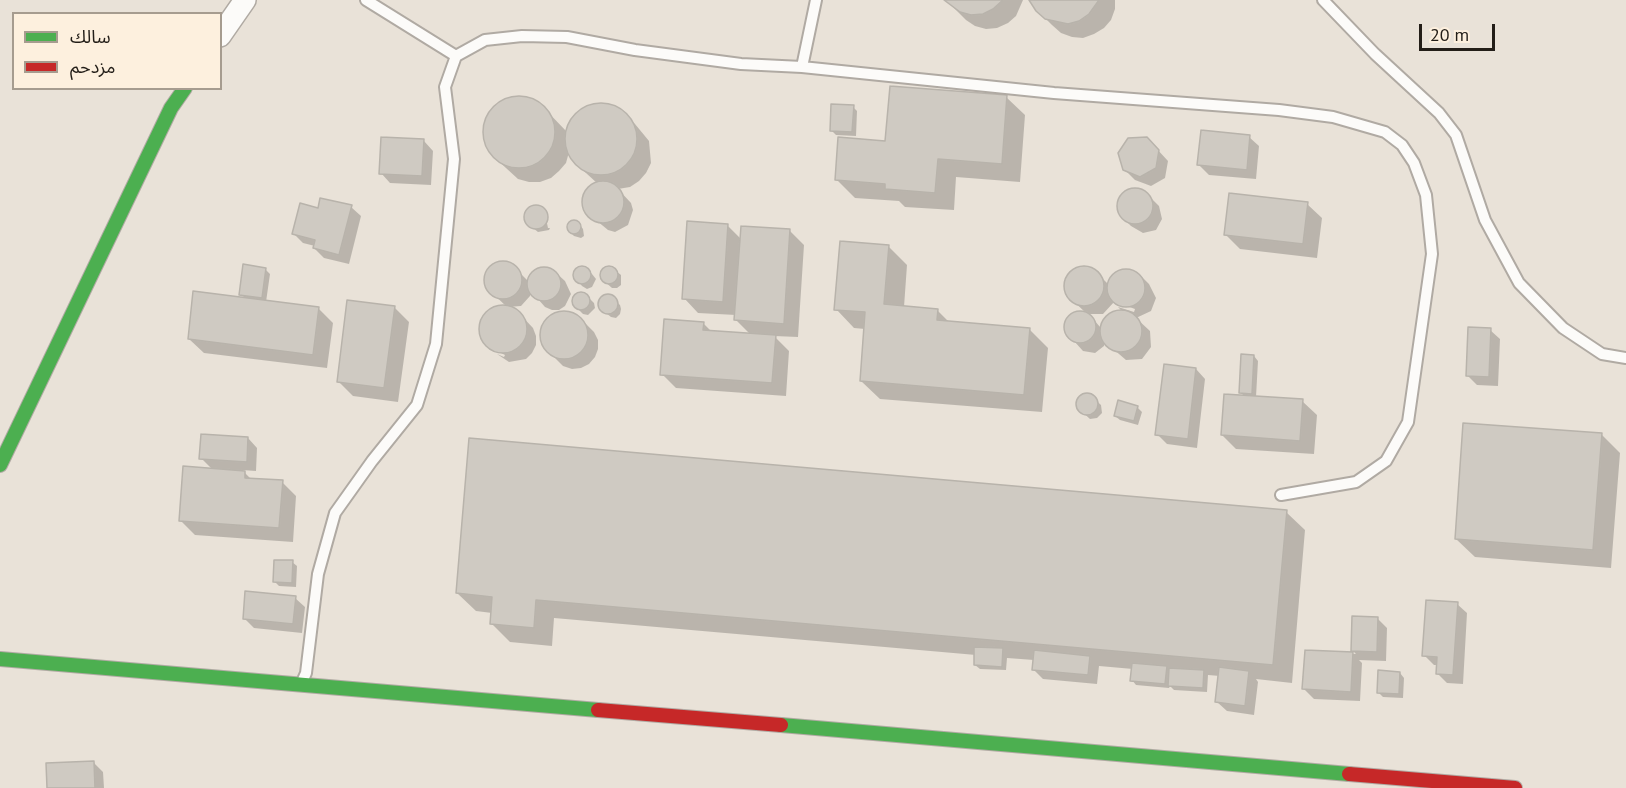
<!DOCTYPE html>
<meta charset="utf-8">
<style>
body{margin:0}
#map{position:relative;width:1626px;height:788px;overflow:hidden;background:#e9e2d8;font-family:"PT Sans","Noto Sans Arabic",sans-serif}
canvas{display:block}
.legend{position:absolute;left:12px;top:12px;width:210px;height:78px;box-sizing:border-box;background:#fdf0de;border:2px solid #a69c8f;margin:0;padding:8px 10px;list-style:none;font-size:18px;color:#231e18}
.legend li{display:flex;align-items:center;gap:12px;height:30px}
.legend b{width:30px;border:2px solid #a69c8f}
.scale{position:absolute;left:1419px;top:24px;width:76px;height:27px;box-sizing:border-box;border:3px solid #231e18;border-top:0;padding-left:8px;font-size:18px;line-height:21px;white-space:nowrap;color:#231e18;-webkit-text-stroke:4px #fdf0de;paint-order:stroke}
</style>
<div id="map">
<canvas width="1626" height="788"></canvas>
<ul class="legend">
<li><b style="height:8px;background:#4caf50"></b>سالك</li>
<li><b style="height:8px;background:#c62828"></b>مزدحم</li>
</ul>
<div class="scale">20 m</div>
</div>
<script>
const context = document.querySelector('canvas').getContext('2d');
context.lineJoin = 'round';
function fillPath(path, color) {
  context.fillStyle = color;
  context.fill(path, 'evenodd');
}
function poly(rows) {
  const path = new Path2D();
  for (const r of rows) {
    if (r.length === 3) {
      path.moveTo(r[0] + r[2], r[1]);
      path.arc(r[0], r[1], r[2], 0, 2 * Math.PI);
      continue;
    }
    path.moveTo(r[0], r[1]);
    for (let i = 2; i < r.length; i += 2) path.lineTo(r[i], r[i + 1]);
  }
  return path;
}
function stroke(path, color, width, dash) {
  context.strokeStyle = color;
  context.lineWidth = width;
  context.lineCap = dash ? 'butt' : 'round';
  context.setLineDash(dash || []);
  context.stroke(path);
}
const shadow = poly([
 [946,0,1023,0,1016,16,1008,23,997,28,986,29,975,26,966,20],
 [1031,0,1115,0,1115,9,1111,20,1104,28,1094,34,1083,38,1072,37,1061,33,1052,25,1037,10],
 [513,97,524,97,534,101,543,107,567,132,571,121,578,112,599,104,609,105,620,109,635,124,649,141,651,163,646,173,639,181,630,187,618,189,631,203,633,210,628,225,615,232,608,230,591,216,586,211,585,196,588,189,598,184,574,162,569,152,566,163,559,171,551,178,540,182,529,182,518,179,494,157,488,148,484,137,484,127,487,116,502,101],
 [1006,97,1025,115,1020,182,956,177,954,210,905,207,899,201,855,198,836,179,886,143],
 [853,107,857,111,856,136,836,135,832,131],
 [1249,137,1259,146,1256,179,1209,175,1199,165],
 [424,141,433,151,431,185,390,183,381,173],
 [1156,148,1168,161,1165,178,1151,186,1135,180,1125,170],
 [1137,189,1149,196,1159,206,1162,219,1156,230,1143,233,1131,226,1121,216,1117,203,1124,192],
 [1307,204,1322,218,1317,258,1240,249,1226,235],
 [539,206,544,209,548,228,550,228,549,230,538,232,528,224,525,213,528,209],
 [351,207,361,216,349,264,324,258,314,248,315,246,303,243,294,234,319,209],
 [571,222,579,224,583,229,584,236,581,238,574,236,569,231,569,224],
 [727,225,741,239,790,231,804,245,798,337,774,336,789,351,786,396,676,388,662,374,703,323,712,332,751,335,736,320,736,315,698,313,684,298],
 [889,247,907,265,904,307,937,310,950,323,1029,329,1048,348,1042,412,880,399,861,381,865,329,854,328,836,309],
 [509,262,529,282,534,271,541,268,548,268,554,271,565,281,571,294,565,306,559,310,552,310,545,307,530,290,530,296,521,306,508,307,517,311,533,328,536,336,536,345,532,353,526,359,509,362,497,354,504,357,505,355,491,348,484,341,481,333,481,324,485,316,491,310,508,308,487,288,485,274,495,263],
 [583,266,588,269,596,279,592,287,587,289,582,286,574,276,574,271],
 [606,267,611,267,621,275,621,285,617,288,612,288,603,280,602,270],
 [1091,267,1109,285,1112,276,1125,269,1139,274,1149,284,1156,298,1151,311,1136,318,1150,331,1151,347,1142,359,1126,360,1105,342,1104,346,1095,353,1083,351,1065,331,1067,319,1077,312,1087,314,1066,294,1066,279,1076,268],
 [1114,302,1118,306,1118,303,1135,309,1134,312,1118,307,1123,312,1112,313,1100,327,1089,314,1103,314],
 [265,269,270,274,266,302,318,308,333,323,327,368,204,353,189,339,246,299,241,294],
 [585,294,594,303,595,308,588,315,583,314,574,305,576,296],
 [605,296,610,296,620,305,621,309,620,314,616,318,611,317,601,309,599,304,601,299],
 [394,307,409,322,398,402,353,396,339,382],
 [568,312,576,315,583,321,594,332,598,340,598,349,595,357,589,364,581,368,572,369,563,366,546,349,542,341,541,332,544,323,550,317,559,313],
 [1490,330,1500,339,1498,386,1477,385,1467,375],
 [1254,356,1258,361,1256,397,1302,401,1317,415,1314,454,1236,449,1222,435,1245,397,1241,393],
 [1196,369,1205,379,1197,448,1167,444,1157,434],
 [1090,395,1101,405,1102,413,1097,418,1090,419,1079,409,1078,402,1083,396],
 [1137,407,1142,412,1138,425,1120,420,1115,416],
 [1601,434,1620,453,1611,568,1475,557,1456,539],
 [248,438,257,448,256,471,242,470,252,480,282,482,296,496,293,542,195,535,180,520,213,470,201,458],
 [1286,512,1305,530,1292,683,1256,679,1258,682,1254,715,1227,711,1217,702,1220,676,1208,675,1207,692,1174,690,1170,686,1169,688,1136,685,1132,680,1133,669,1099,666,1097,684,1043,679,1033,669,1034,660,1007,658,1006,670,980,669,975,665,976,655,554,618,552,646,510,642,491,623,492,613,476,611,457,593],
 [292,562,297,566,296,587,279,586,275,582],
 [295,598,305,607,302,633,254,628,244,618],
 [1457,604,1467,613,1463,684,1447,683,1437,673,1438,665,1434,665,1424,655],
 [1377,618,1387,628,1386,661,1359,660,1362,663,1360,701,1314,699,1304,689,1306,651,1356,654,1353,651],
 [1400,673,1404,678,1403,698,1383,697,1378,692],
 [94,763,103,772,104,788,49,788]
]);
const building = poly([
 [944,0,1003,0,993,9,983,14,971,15,960,12,944,0],
 [1029,0,1099,0,1089,14,1079,21,1068,24,1045,19,1036,11,1029,0],
 [890,86,1007,95,1002,164,938,159,935,193,885,189,885,184,835,180,838,137,885,141,890,86],
 [519,132,36],
 [601,139,36],
 [831,104,854,105,852,132,830,131,831,104],
 [1201,130,1250,135,1247,170,1197,165,1201,130],
 [381,137,424,139,422,176,379,174,381,137],
 [1147,137,1159,150,1156,168,1140,177,1123,170,1118,153,1128,138,1147,137],
 [603,202,21],
 [1135,206,18],
 [1229,193,1308,202,1303,244,1224,235,1229,193],
 [320,198,352,205,339,255,313,248,315,240,292,234,300,203,318,208,320,198],
 [536,217,12],
 [574,227,7],
 [687,221,728,224,723,302,682,299,687,221],
 [741,226,790,229,784,324,734,320,741,226],
 [840,241,889,245,884,304,938,309,937,320,1030,328,1024,395,860,381,865,312,834,310,840,241],
 [503,280,19],
 [243,264,266,268,262,298,239,295,243,264],
 [582,275,9],
 [609,275,9],
 [1084,286,20],
 [544,284,17],
 [1126,288,19],
 [193,291,319,307,313,355,188,339,193,291],
 [581,301,9],
 [608,304,10],
 [347,300,395,306,384,388,337,382,347,300],
 [503,329,24],
 [1121,331,21],
 [564,335,24],
 [1080,327,16],
 [664,319,704,322,703,330,776,335,772,383,660,375,664,319],
 [1468,327,1491,328,1489,377,1466,376,1468,327],
 [1241,354,1254,355,1252,394,1239,393,1241,354],
 [1164,364,1196,368,1188,439,1155,435,1164,364],
 [1087,404,11],
 [1224,394,1303,399,1300,441,1221,435,1224,394],
 [1118,400,1138,406,1134,421,1114,416,1118,400],
 [1463,423,1602,433,1593,550,1455,539,1463,423],
 [201,434,248,437,247,462,199,459,201,434],
 [469,438,1287,510,1273,665,536,600,534,628,490,624,492,597,456,593,469,438],
 [183,466,245,471,245,478,283,480,279,528,179,521,183,466],
 [274,560,293,560,292,583,273,582,274,560],
 [245,591,296,596,293,624,243,619,245,591],
 [1426,600,1458,602,1453,675,1436,674,1437,657,1422,656,1426,600],
 [1352,616,1378,617,1377,652,1351,651,1352,616],
 [974,647,1003,648,1002,667,974,665,974,647],
 [1034,650,1090,656,1088,675,1032,670,1034,650],
 [1305,650,1353,652,1351,692,1302,689,1305,650],
 [1132,663,1167,666,1165,684,1130,681,1132,663],
 [1219,667,1249,671,1245,706,1215,702,1219,667],
 [1169,668,1204,670,1203,688,1168,686,1169,668],
 [1378,670,1400,672,1399,694,1377,693,1378,670],
 [94,761,95,788,47,788,46,763,94,761]
]);
const lane = poly([
 [366,0,456,56],
 [1323,0,1375,54,1439,113,1456,135,1485,220,1519,283,1563,328,1602,354,1626,358],
 [802,67,816,0],
 [302,682,306,673,318,574,335,513,372,461,417,405,436,344,454,159,445,87,456,56,485,40,522,36,567,37,635,50,741,64,802,67,1054,93,1279,110,1333,117,1385,132,1402,145,1414,163,1426,195,1432,254,1408,422,1386,461,1356,482,1281,495]
]);
const street = poly([
 [220,36,245,0]
]);
const fast = poly([
 [0,465,171,108,185,88],
 [0,659,598,710],
 [781,725,1349,774]
]);
const jam = poly([
 [598,710,781,725],
 [1349,774,1515,788]
]);
fillPath(shadow, '#0003');
fillPath(building, '#cfcac2');
stroke(building, '#b8b3ab', 1.5);
stroke(lane, '#b0aaa3', 14);
stroke(street, '#b0aaa3', 24);
stroke(fast, '#b0aaa3', 16);
stroke(jam, '#b0aaa3', 16);
stroke(lane, '#fcfbf9', 10);
stroke(street, '#fcfbf9', 21);
stroke(fast, '#4caf50', 14);
stroke(jam, '#c62828', 14);
</script>
